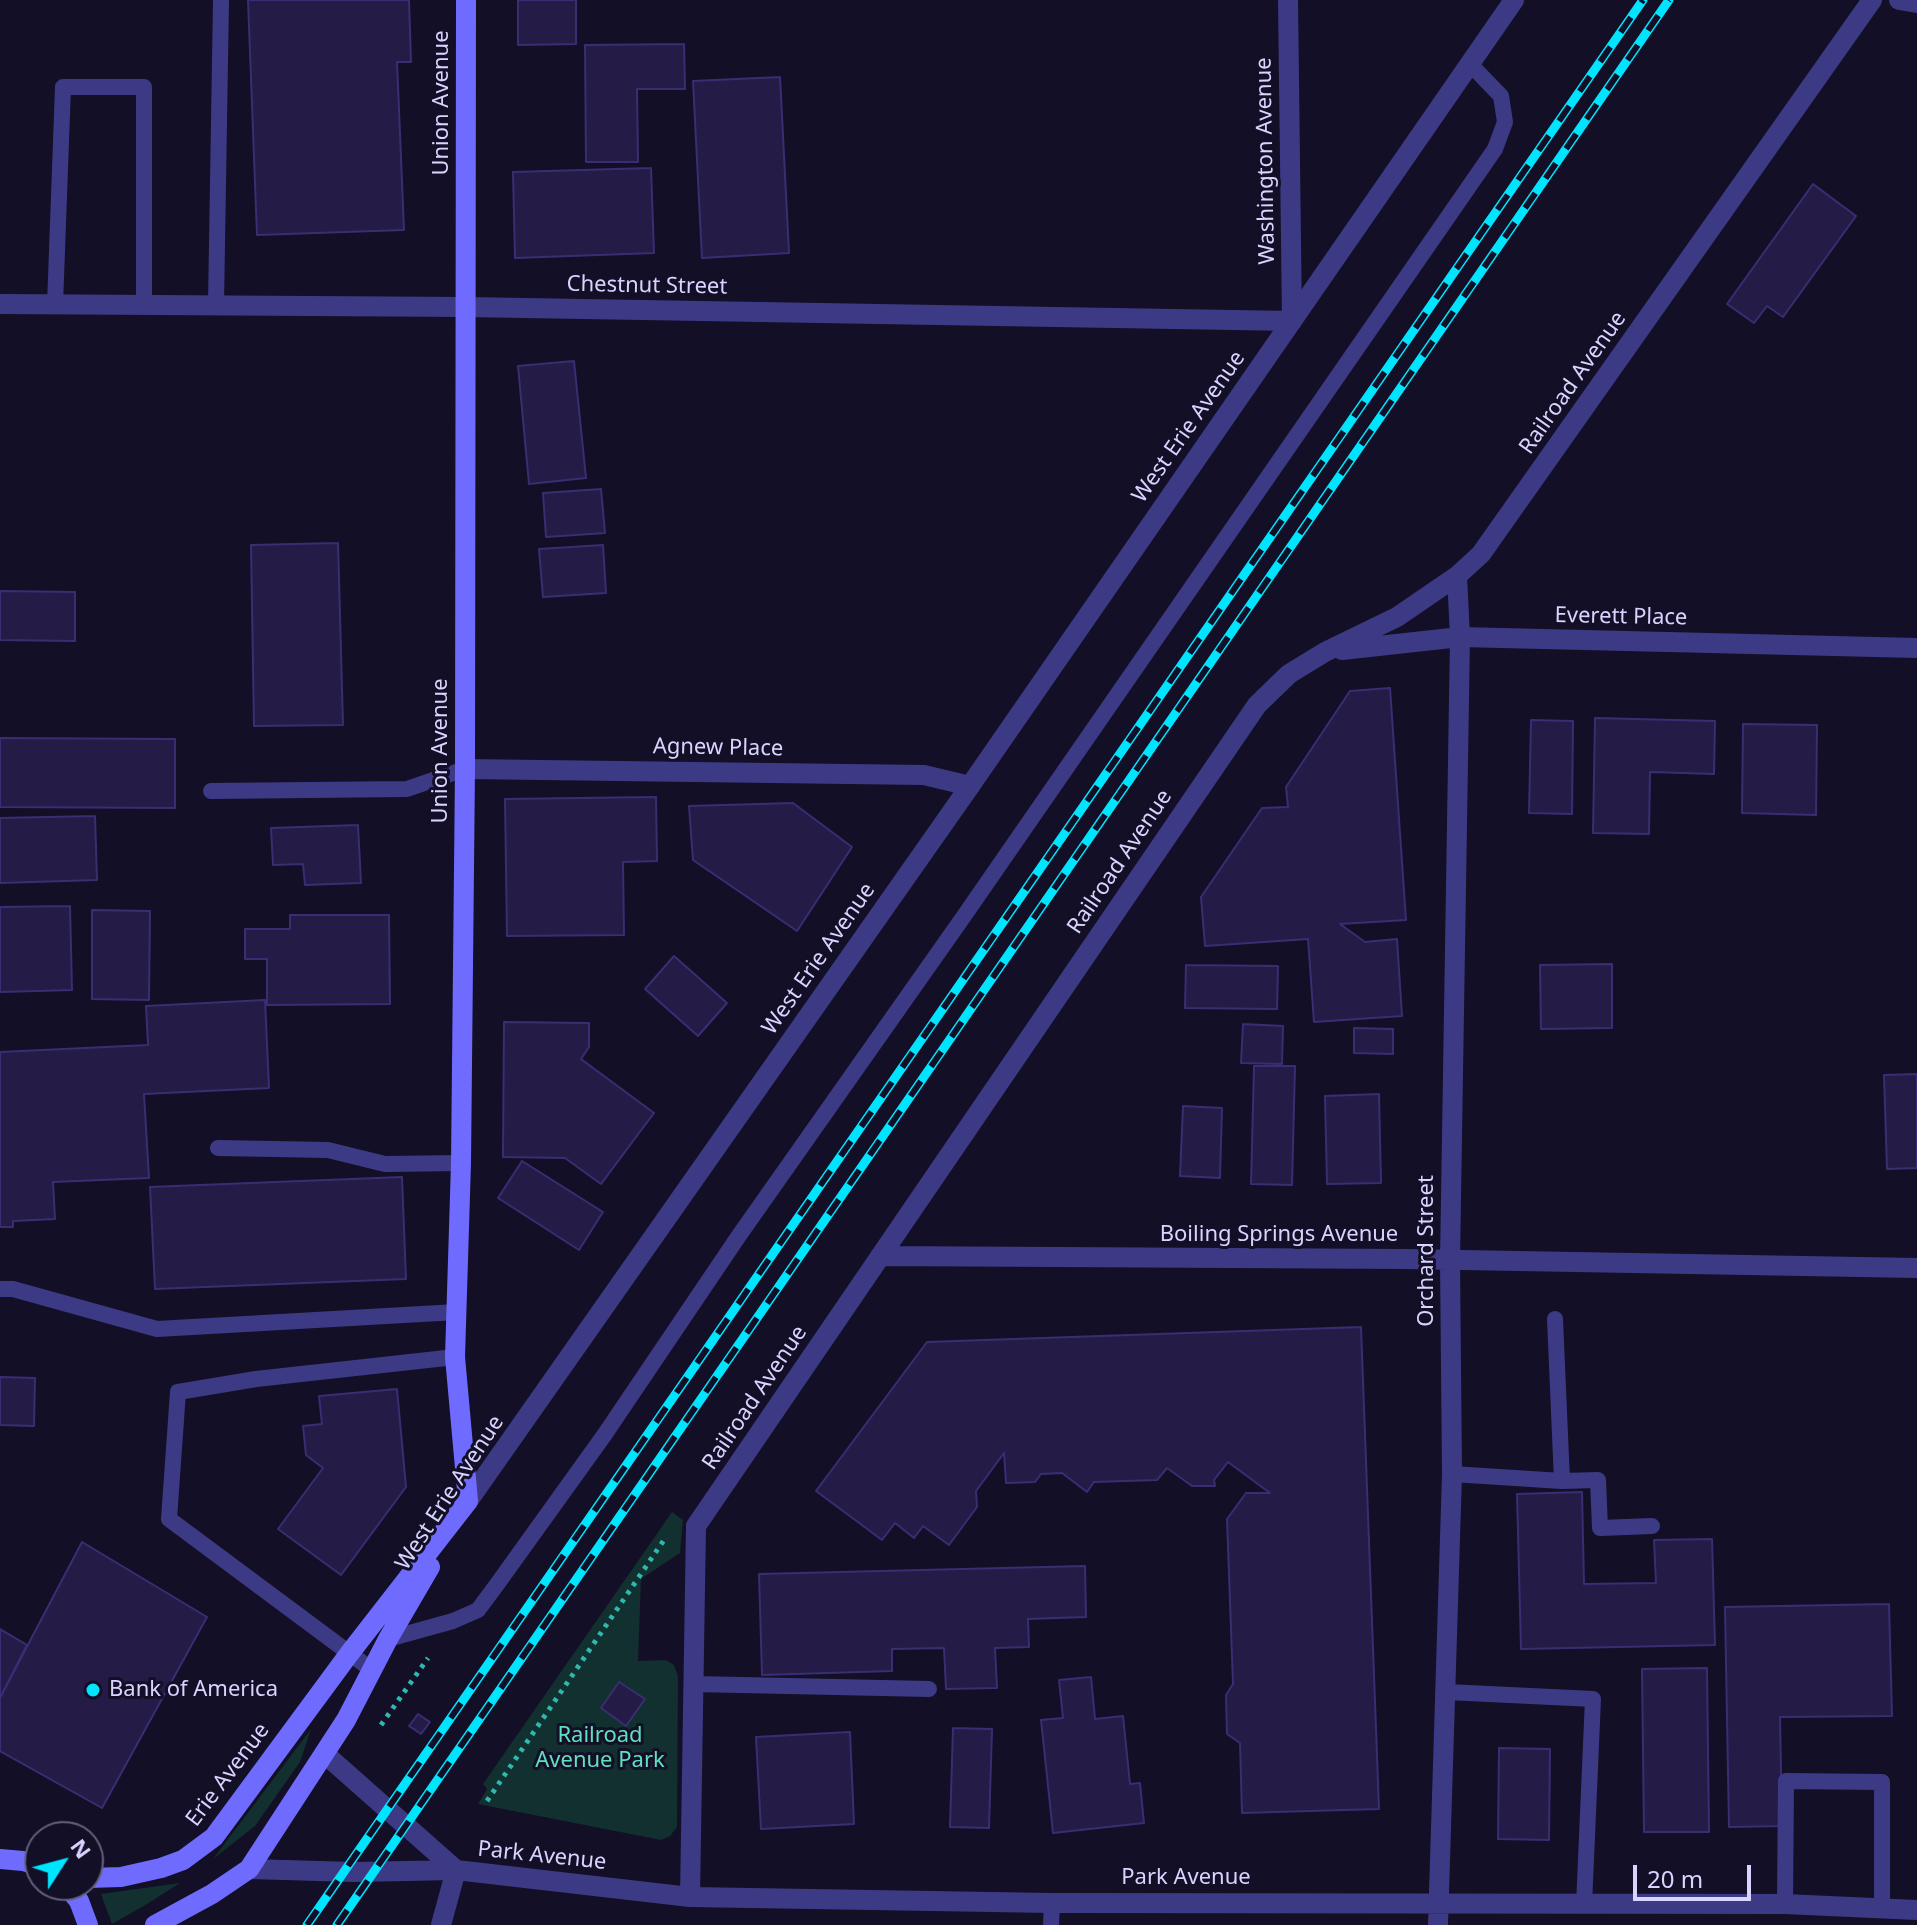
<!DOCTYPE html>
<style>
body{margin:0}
#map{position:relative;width:1917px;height:1925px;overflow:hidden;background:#130f26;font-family:"Noto Sans",sans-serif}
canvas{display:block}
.north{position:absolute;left:24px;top:1821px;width:80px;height:80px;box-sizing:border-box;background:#130f26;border:2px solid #625e7d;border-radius:50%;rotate:54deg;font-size:22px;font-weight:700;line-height:32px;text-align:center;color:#d9d4ff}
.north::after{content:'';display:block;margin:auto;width:28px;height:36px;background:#00e5ff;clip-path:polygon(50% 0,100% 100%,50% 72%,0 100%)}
.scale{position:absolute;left:1633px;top:1865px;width:118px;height:36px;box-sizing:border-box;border:4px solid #d9d4ff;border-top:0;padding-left:10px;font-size:24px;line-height:28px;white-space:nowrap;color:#d9d4ff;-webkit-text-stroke:6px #130f26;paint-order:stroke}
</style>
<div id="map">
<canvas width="1917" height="1925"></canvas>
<div class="north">N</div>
<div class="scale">20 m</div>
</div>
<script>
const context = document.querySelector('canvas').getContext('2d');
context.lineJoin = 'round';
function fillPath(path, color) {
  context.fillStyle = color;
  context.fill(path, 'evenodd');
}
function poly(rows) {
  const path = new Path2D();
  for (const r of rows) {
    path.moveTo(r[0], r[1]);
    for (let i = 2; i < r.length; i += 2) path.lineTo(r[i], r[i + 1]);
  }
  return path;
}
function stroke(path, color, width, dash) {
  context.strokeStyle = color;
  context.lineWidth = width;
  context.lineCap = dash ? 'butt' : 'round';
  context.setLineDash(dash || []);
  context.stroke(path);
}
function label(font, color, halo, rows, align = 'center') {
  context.font = font + ' "Noto Sans",sans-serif';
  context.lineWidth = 6;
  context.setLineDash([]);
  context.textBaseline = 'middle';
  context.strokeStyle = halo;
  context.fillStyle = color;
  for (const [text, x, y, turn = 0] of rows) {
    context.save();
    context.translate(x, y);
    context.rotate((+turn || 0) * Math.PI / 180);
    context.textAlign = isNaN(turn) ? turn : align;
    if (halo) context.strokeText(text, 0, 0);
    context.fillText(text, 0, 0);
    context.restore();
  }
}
const green = poly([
 [672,1512,683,1520,680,1553,641,1579,638,1661,666,1660,674,1665,678,1676,677,1827,670,1836,661,1840,478,1804,487,1789,483,1784],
 [311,1729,300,1762,255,1826,213,1859],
 [180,1883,147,1904,112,1924,101,1894]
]);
const building = poly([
 [248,0,409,0,411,62,397,62,404,230,257,235,248,0],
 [518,0,576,0,576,44,518,45,518,0],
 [684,44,685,89,637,89,638,162,586,162,585,45,684,44],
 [780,77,789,253,702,258,693,81,780,77],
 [651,168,654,253,515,258,513,172,651,168],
 [1813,184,1856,216,1783,317,1767,306,1754,323,1727,304,1813,184],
 [574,361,586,478,529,484,518,366,574,361],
 [601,489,605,533,546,537,543,493,601,489],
 [338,543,343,725,254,726,251,545,338,543],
 [603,545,606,593,543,597,539,549,603,545],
 [0,591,75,592,75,641,0,640,0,591],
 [1390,688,1406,920,1340,924,1365,942,1397,939,1402,1016,1314,1022,1308,939,1205,946,1201,897,1262,808,1288,807,1286,787,1350,691,1390,688],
 [1595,718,1715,721,1714,774,1650,772,1649,834,1593,833,1595,718],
 [1531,720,1573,721,1572,814,1529,813,1531,720],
 [1743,724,1817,725,1816,815,1742,813,1743,724],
 [0,738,175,739,175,808,0,807,0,738],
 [656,797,657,861,623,862,624,935,507,936,505,799,656,797],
 [793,803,852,847,797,931,693,860,689,806,793,803],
 [95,816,97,880,0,883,0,818,95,816],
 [358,825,361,883,305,885,303,864,273,865,271,828,358,825],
 [70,906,72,990,0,992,0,907,70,906],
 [92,910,150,911,149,1000,92,999,92,910],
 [290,915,389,915,390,1004,267,1005,267,959,245,959,245,929,290,929,290,915],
 [674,956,727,1003,698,1036,645,989,674,956],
 [1612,964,1612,1028,1541,1029,1540,965,1612,964],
 [1186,965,1278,966,1277,1009,1185,1008,1186,965],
 [265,1000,269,1088,144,1094,149,1178,53,1182,55,1219,13,1221,13,1227,0,1227,0,1052,148,1045,146,1006,265,1000],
 [504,1022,589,1023,589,1047,581,1059,654,1113,601,1184,565,1158,503,1157,504,1022],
 [1243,1024,1283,1026,1282,1064,1241,1063,1243,1024],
 [1354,1028,1393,1029,1393,1054,1354,1053,1354,1028],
 [1254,1066,1295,1066,1292,1185,1251,1184,1254,1066],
 [1917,1074,1917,1168,1887,1169,1884,1075,1917,1074],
 [1379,1094,1381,1183,1327,1184,1325,1096,1379,1094],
 [1183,1106,1222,1108,1220,1178,1180,1176,1183,1106],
 [522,1161,603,1212,579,1250,498,1198,522,1161],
 [402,1177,406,1279,155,1289,150,1187,402,1177],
 [1361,1327,1379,1809,1242,1813,1240,1743,1227,1734,1226,1695,1233,1684,1227,1519,1246,1493,1270,1493,1228,1462,1214,1480,1215,1486,1192,1486,1167,1468,1157,1480,1094,1482,1087,1492,1062,1473,1041,1474,1035,1482,1006,1483,1004,1453,976,1491,977,1507,949,1545,923,1526,914,1538,895,1523,882,1540,816,1491,927,1342,1361,1327],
 [0,1377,35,1378,34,1426,0,1425,0,1377],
 [397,1389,406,1487,341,1575,278,1529,323,1468,306,1455,303,1426,322,1424,319,1396,397,1389],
 [1582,1492,1584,1584,1656,1583,1654,1540,1712,1539,1715,1645,1521,1649,1517,1494,1582,1492],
 [82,1542,207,1617,102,1808,0,1751,0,1698,82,1542],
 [1085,1566,1086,1617,1028,1619,1029,1647,995,1648,997,1688,946,1689,944,1648,892,1649,892,1671,762,1675,759,1574,1085,1566],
 [1889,1604,1892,1716,1780,1717,1782,1826,1729,1827,1725,1607,1889,1604],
 [0,1629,27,1645,0,1698,0,1629],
 [1707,1668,1709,1832,1644,1832,1642,1669,1707,1668],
 [1091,1677,1095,1719,1123,1716,1130,1784,1140,1783,1144,1823,1053,1833,1041,1720,1063,1718,1059,1680,1091,1677],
 [619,1682,645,1699,626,1726,601,1708,619,1682],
 [418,1714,430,1722,421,1734,409,1726,418,1714],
 [953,1728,992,1729,989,1828,950,1827,953,1728],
 [850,1732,854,1824,761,1829,756,1737,850,1732],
 [1499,1748,1550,1749,1549,1840,1498,1839,1499,1748]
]);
const path = poly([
 [381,1725,428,1658],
 [487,1801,666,1537]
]);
const service = poly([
 [55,305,63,87,144,87,144,305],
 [216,305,221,0],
 [211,791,407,789,465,769],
 [218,1148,328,1150,385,1164,461,1163],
 [0,1289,13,1289,157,1329,457,1312],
 [1452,1474,1562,1481,1555,1319],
 [1562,1481,1598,1480,1600,1528,1652,1526],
 [388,1639,453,1621,478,1610,498,1583,605,1434,738,1237,964,916,1495,149,1505,122,1501,96,1470,64],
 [372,1670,169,1519,178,1392,256,1379,455,1357],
 [694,1684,929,1689],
 [1447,1692,1593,1699,1584,1905],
 [1785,1904,1786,1781,1882,1782,1882,1909],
 [1051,1925,1052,1903]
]);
const minor = poly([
 [1899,0,1917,3],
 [0,304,465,307,1292,321,1288,0],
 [1342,650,1460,637,1917,648],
 [465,769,924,775,970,786],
 [880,1256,1405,1259,1917,1268],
 [326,1755,456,1870],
 [249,1869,354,1872,456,1870,690,1897,1052,1903,1785,1904,1917,1910],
 [690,1897,696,1526,1257,705,1289,674,1325,652,1397,617,1457,576,1481,554,1872,0],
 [1438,1925,1452,1474,1450,1260,1460,637,1457,576]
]);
const tertiary = poly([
 [468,1501,970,786,1514,0],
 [441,1925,456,1870]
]);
const secondary = poly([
 [466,0,465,769,461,1163,455,1357,468,1501],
 [0,1859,23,1861,40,1866],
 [88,1878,121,1877,161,1868,183,1860,214,1837,349,1654,468,1501],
 [66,1885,79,1901,88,1925],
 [155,1925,212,1894,249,1869,346,1720,388,1639,430,1567]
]);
const rail = poly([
 [307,1925,1643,0],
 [337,1925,1669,0]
]);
const markers = [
 [93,1690,8,"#00e5ff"]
];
const streetNames = [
 ["Union Avenue",442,103,-90],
 ["Washington Avenue",1266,161,-91],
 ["Chestnut Street",647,286,1],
 ["Railroad Avenue",1573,383,-55],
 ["West Erie Avenue",1189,427,-55],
 ["Everett Place",1621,617,1],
 ["Agnew Place",718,748,1],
 ["Union Avenue",441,751,-90],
 ["Railroad Avenue",1120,862,-56],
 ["West Erie Avenue",819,959,-55],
 ["Boiling Springs Avenue",1279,1235],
 ["Orchard Street",1427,1251,-90],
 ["Railroad Avenue",755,1398,-56],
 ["West Erie Avenue",450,1493,-57],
 ["Erie Avenue",228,1775,-53],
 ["Park Avenue",542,1856,6],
 ["Park Avenue",1186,1878]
];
const poiNames = [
 ["Bank of America",109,1690]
];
const parkNames = [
 ["Railroad",600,1736],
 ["Avenue Park",600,1761]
];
fillPath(green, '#12302f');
fillPath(building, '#241b47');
stroke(building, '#3b2d73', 2);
stroke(path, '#2fb8b0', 5, [4, 6]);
stroke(service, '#3d3a85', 16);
stroke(minor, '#3d3a85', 20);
stroke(tertiary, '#3d3a85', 20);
stroke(secondary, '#6f6bff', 20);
stroke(rail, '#00e5ff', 9);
stroke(rail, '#130f26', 6, [18]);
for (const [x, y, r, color] of markers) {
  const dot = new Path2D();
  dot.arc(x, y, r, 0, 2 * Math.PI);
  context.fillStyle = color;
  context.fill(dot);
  stroke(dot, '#130f26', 3);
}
label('22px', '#d9d4ff', '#130f26', streetNames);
label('22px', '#d9d4ff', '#130f26', poiNames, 'left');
label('22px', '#5fe0c0', '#130f26', parkNames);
</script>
